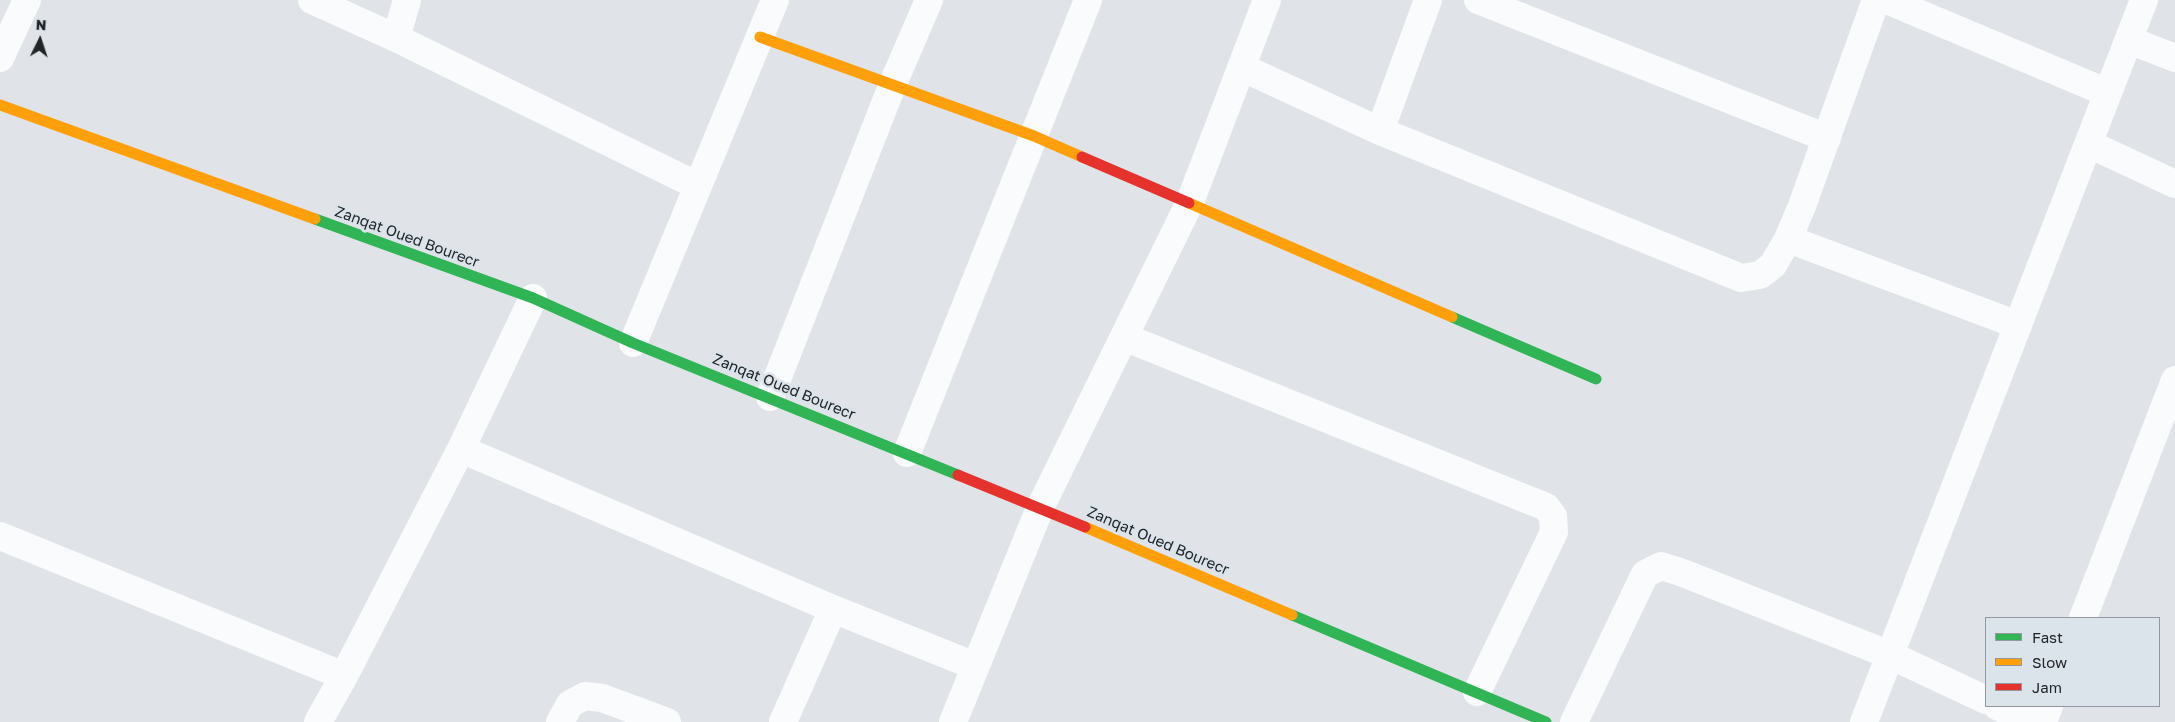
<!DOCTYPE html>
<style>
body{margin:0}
#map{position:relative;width:2175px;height:722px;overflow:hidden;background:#e0e4e8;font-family:"Golos Text",sans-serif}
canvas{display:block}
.legend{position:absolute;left:1985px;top:617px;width:175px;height:90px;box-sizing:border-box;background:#dce4eb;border:1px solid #92989d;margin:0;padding:6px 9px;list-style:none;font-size:15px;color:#222528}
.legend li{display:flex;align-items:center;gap:10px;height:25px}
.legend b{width:25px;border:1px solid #92989d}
.north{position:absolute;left:15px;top:15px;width:50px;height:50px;-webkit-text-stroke:4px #dce4eb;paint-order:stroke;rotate:4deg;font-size:14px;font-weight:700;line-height:20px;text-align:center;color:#222528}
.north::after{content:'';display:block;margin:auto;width:18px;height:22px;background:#222528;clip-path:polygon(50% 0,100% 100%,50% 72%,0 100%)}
</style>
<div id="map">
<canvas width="2175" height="722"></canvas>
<ul class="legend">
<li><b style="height:6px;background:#30b455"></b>Fast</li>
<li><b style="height:6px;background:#ff9f0a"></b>Slow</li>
<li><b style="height:6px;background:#e5322d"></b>Jam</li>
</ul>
<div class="north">N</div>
</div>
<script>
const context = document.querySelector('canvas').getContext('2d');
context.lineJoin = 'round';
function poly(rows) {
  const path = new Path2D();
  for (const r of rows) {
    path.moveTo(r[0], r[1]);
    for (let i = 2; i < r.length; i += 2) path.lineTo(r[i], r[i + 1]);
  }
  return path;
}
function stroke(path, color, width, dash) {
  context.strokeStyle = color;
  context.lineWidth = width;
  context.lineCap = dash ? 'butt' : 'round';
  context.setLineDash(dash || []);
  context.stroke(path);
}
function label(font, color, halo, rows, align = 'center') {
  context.font = font + ' "Golos Text",sans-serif';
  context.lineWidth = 5;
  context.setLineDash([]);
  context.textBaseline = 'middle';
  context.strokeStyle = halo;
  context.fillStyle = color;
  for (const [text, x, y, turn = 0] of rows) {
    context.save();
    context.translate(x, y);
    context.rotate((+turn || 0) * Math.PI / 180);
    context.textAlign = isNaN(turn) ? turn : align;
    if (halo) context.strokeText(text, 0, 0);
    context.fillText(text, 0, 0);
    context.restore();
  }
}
const street = poly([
 [312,0,396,38,698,186],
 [1478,0,1827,138],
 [1887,0,2108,93],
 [396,38,407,0],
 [2129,40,2175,58],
 [0,58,27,0],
 [1241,67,1380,131,1741,278,1760,275,1773,265,1788,239,1802,206,1876,0],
 [1380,131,1428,0],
 [2089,144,2175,184],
 [1788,239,2018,325],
 [1124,337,1546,507,1553,516,1554,532,1477,692],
 [633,343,775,0],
 [770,397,892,86,929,0],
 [461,449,833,609,975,666],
 [907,453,1088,0],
 [0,536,344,676],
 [2083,618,2175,380],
 [1997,706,2031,722],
 [318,722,344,676,461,449,533,298],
 [560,722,570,704,585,696,602,698,667,722],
 [783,722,833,609],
 [953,722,1040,508,1190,202,1267,0],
 [1574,722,1645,574,1661,566,1683,573,1890,655,1986,700],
 [1864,722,2144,0],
 [2043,722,2049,706]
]);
const fast = poly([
 [315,219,533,298,633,343,958,475],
 [1452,317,1596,379],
 [1292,615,1546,722]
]);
const slow = poly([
 [760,37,1034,136,1082,157],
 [0,105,315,219],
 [1189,203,1452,317],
 [1085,527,1292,615]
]);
const jam = poly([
 [1082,157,1189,203],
 [958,475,1085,527]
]);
const streetNames = [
 ["Zanqat Oued Bourecr",407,237,20],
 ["Zanqat Oued Bourecr",784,387,22],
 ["Zanqat Oued Bourecr",1158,541,23]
];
stroke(street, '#fafbfc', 28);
stroke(fast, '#30b455', 11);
stroke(slow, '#ff9f0a', 11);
stroke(jam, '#e5322d', 11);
label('15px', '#222528', '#dce4eb', streetNames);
</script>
